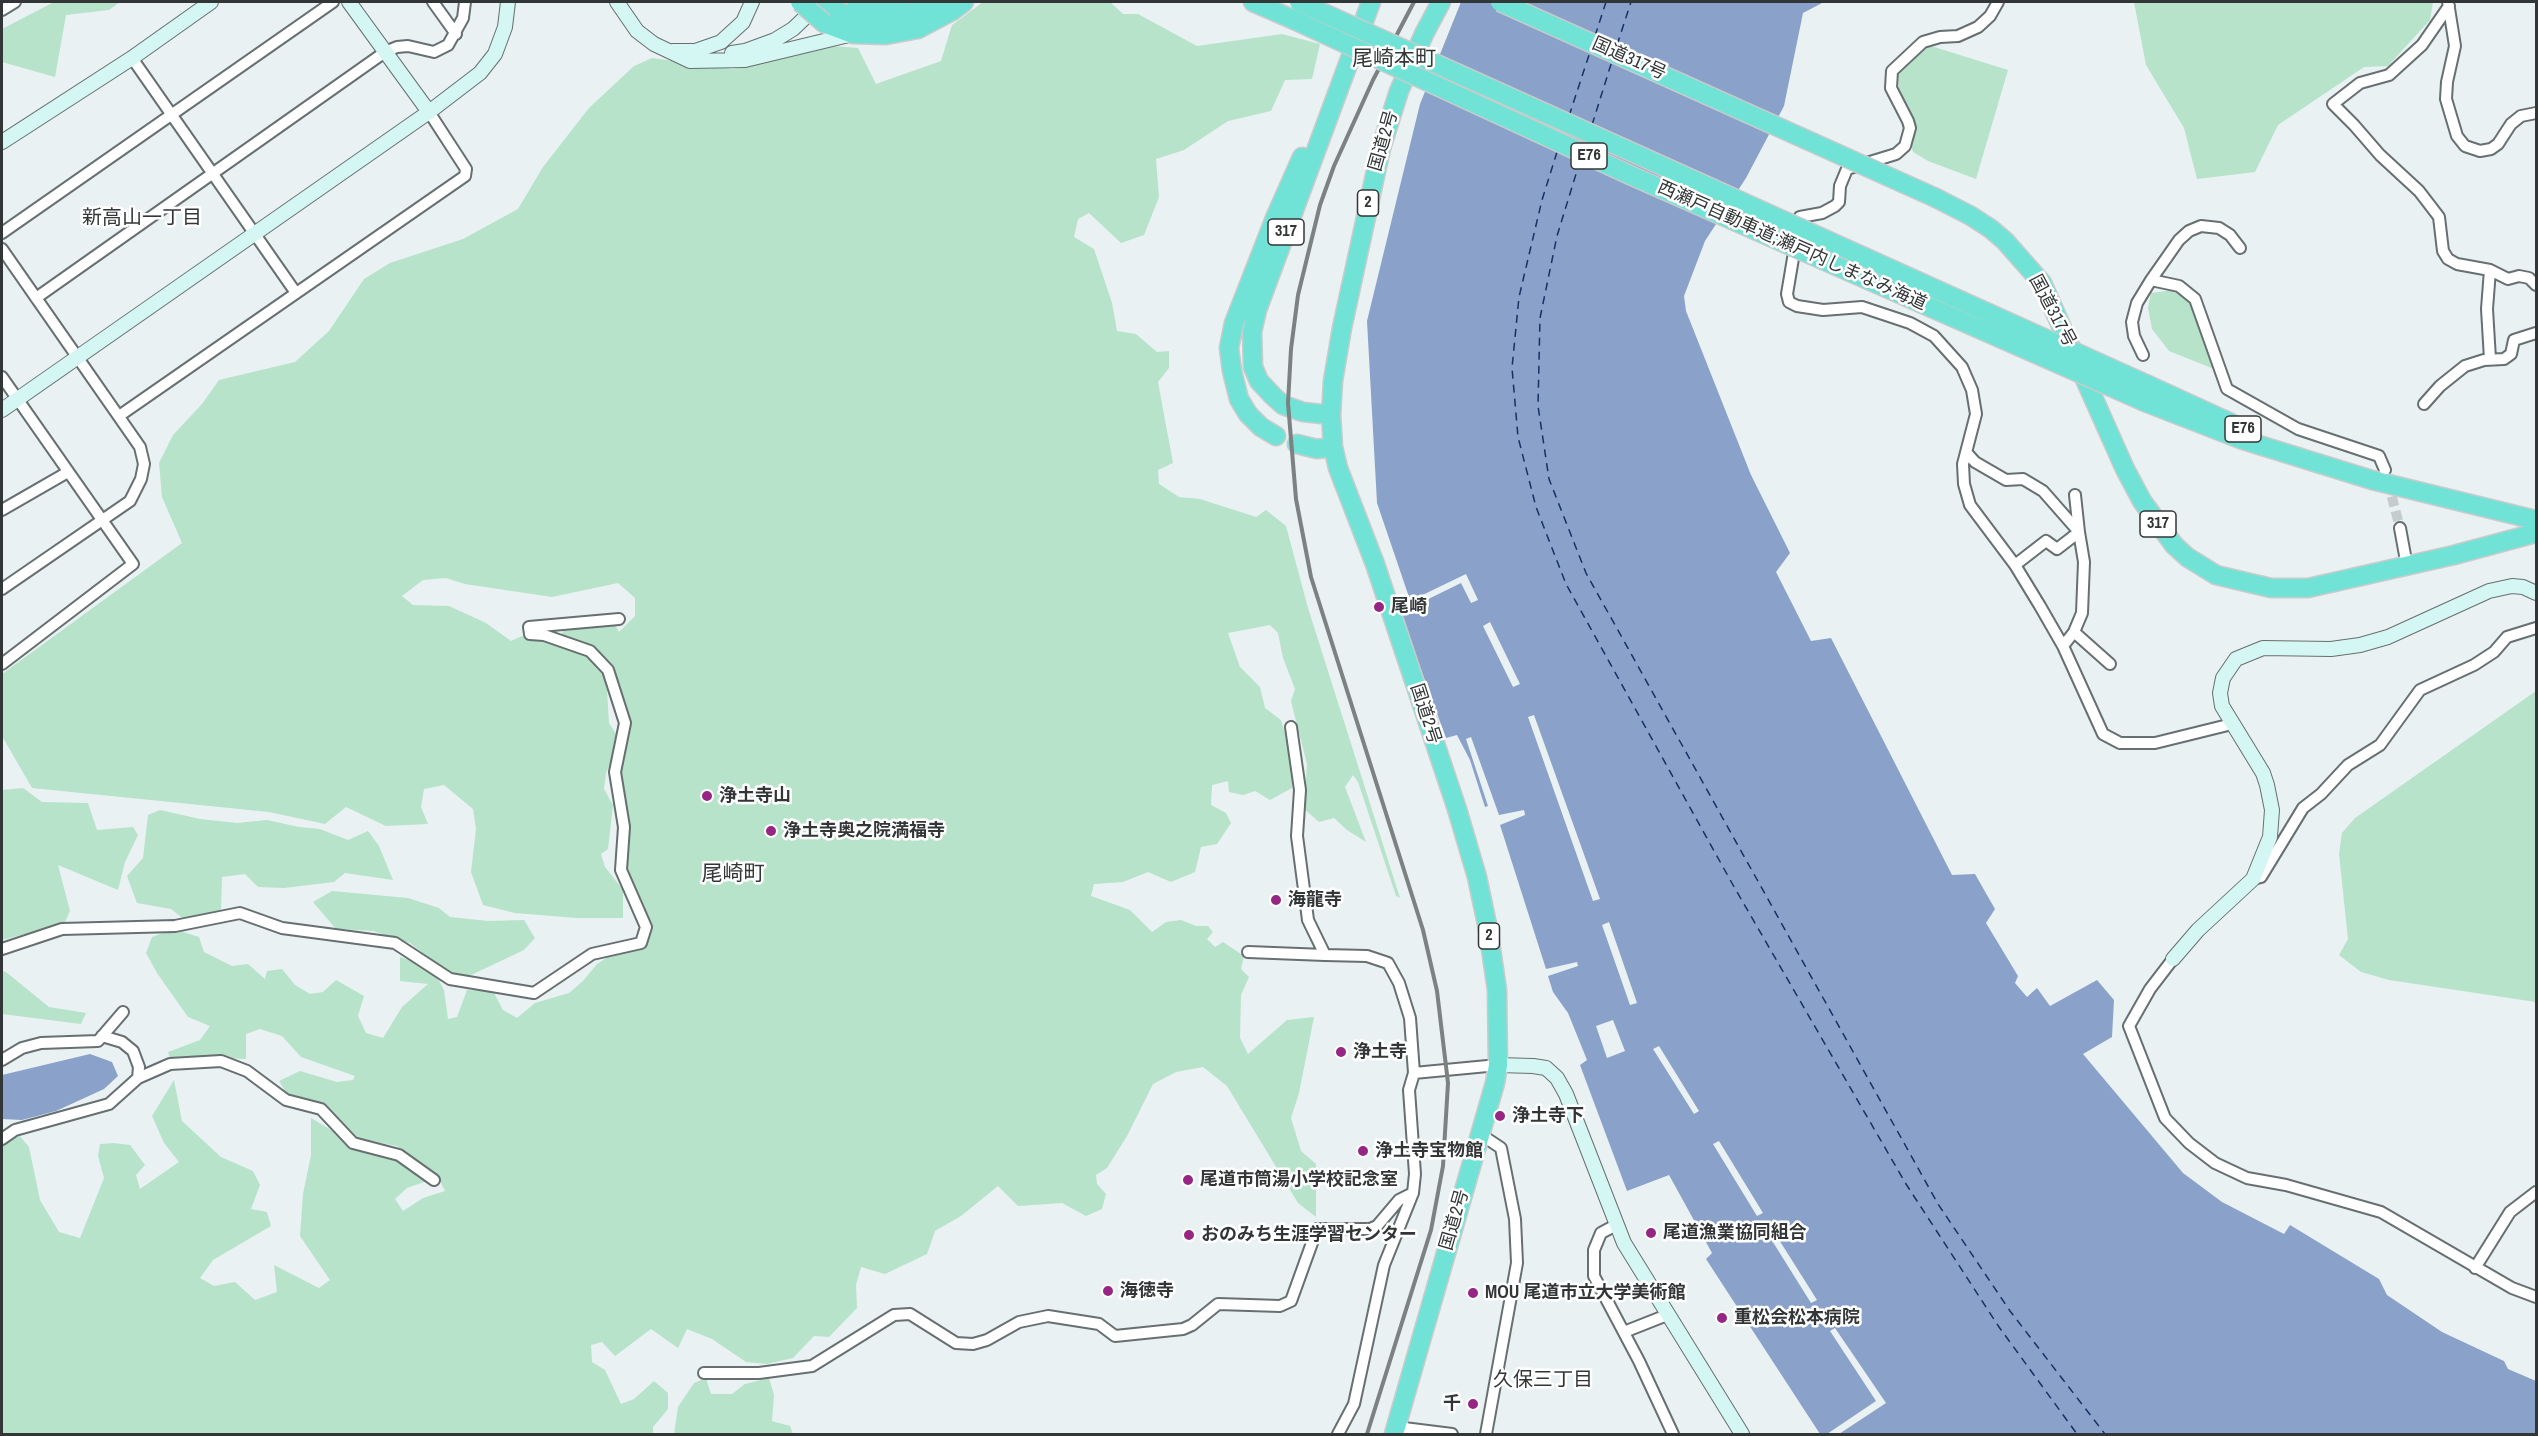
<!DOCTYPE html>
<meta charset="utf-8">
<style>
body{margin:0}
#map{position:relative;width:2538px;height:1436px;overflow:hidden;background:#e9f1f3;font-family:"Archivo Narrow",sans-serif}
canvas{display:block}
.frame{position:absolute;inset:0;border:3px solid #333637;pointer-events:none}
</style>
<div id="map">
<canvas width="2538" height="1436"></canvas>
<div class="frame"></div>
</div>
<script>
const context = document.querySelector('canvas').getContext('2d');
context.lineJoin = 'round';
function fillPath(path, color) {
  context.fillStyle = color;
  context.fill(path, 'evenodd');
}
function poly(rows) {
  const path = new Path2D();
  for (const r of rows) {
    path.moveTo(r[0], r[1]);
    for (let i = 2; i < r.length; i += 2) path.lineTo(r[i], r[i + 1]);
  }
  return path;
}
function stroke(path, color, width, dash) {
  context.strokeStyle = color;
  context.lineWidth = width;
  context.lineCap = dash ? 'butt' : 'round';
  context.setLineDash(dash || []);
  context.stroke(path);
}
function label(font, color, halo, rows, align = 'center') {
  context.font = font + ' "Archivo Narrow","Noto Sans JP",sans-serif';
  context.lineWidth = 5;
  context.setLineDash([]);
  context.textBaseline = 'middle';
  context.strokeStyle = halo;
  context.fillStyle = color;
  for (const [text, x, y, turn = 0] of rows) {
    context.save();
    context.translate(x, y);
    context.rotate((+turn || 0) * Math.PI / 180);
    context.textAlign = isNaN(turn) ? turn : align;
    if (halo) context.strokeText(text, 0, 0);
    context.fillText(text, 0, 0);
    context.restore();
  }
}
const green = poly([
 [54,2,120,2,109,10,66,15,55,77,2,62,2,29],
 [983,2,1110,2,1123,14,1138,14,1197,46,1282,34,1320,44,1312,79,1285,80,1271,111,1228,121,1184,150,1156,159,1159,197,1144,235,1121,243,1089,213,1078,219,1074,237,1094,249,1112,303,1117,331,1136,334,1157,352,1169,351,1169,368,1158,382,1173,463,1158,470,1159,484,1179,497,1200,499,1256,517,1266,510,1286,526,1308,608,1400,898,1396,896,1358,782,1353,775,1345,787,1366,842,1347,830,1334,818,1319,822,1304,809,1307,764,1291,701,1295,689,1283,658,1278,633,1270,625,1228,633,1240,667,1260,687,1265,708,1281,720,1292,757,1292,788,1270,800,1255,791,1243,795,1229,792,1228,781,1212,785,1211,805,1226,813,1231,823,1217,844,1201,847,1195,872,1171,882,1148,872,1123,882,1094,884,1091,896,1130,910,1152,932,1166,922,1181,920,1196,926,1208,926,1213,932,1207,939,1215,947,1223,942,1244,956,1241,969,1249,977,1241,995,1240,1038,1248,1054,1287,1020,1314,1017,1299,1093,1291,1118,1301,1151,1316,1164,1316,1217,1298,1203,1227,1086,1203,1067,1176,1072,1153,1084,1127,1136,1107,1168,1096,1175,1097,1184,1106,1194,1102,1209,1086,1216,1062,1203,1018,1206,998,1186,961,1216,935,1231,927,1254,885,1274,861,1267,856,1285,857,1308,829,1337,814,1336,793,1358,767,1364,746,1362,712,1339,687,1329,678,1348,651,1329,615,1356,602,1342,591,1345,592,1362,605,1370,621,1404,634,1399,654,1381,668,1393,668,1409,653,1427,653,1434,2,1434,2,1145,20,1136,29,1147,40,1200,59,1232,80,1238,104,1178,98,1156,100,1144,114,1143,130,1145,145,1165,136,1175,140,1189,179,1162,164,1143,152,1116,174,1080,182,1121,221,1157,253,1171,260,1185,251,1209,267,1212,271,1226,213,1260,200,1278,214,1286,235,1282,255,1300,277,1292,274,1265,319,1288,330,1280,300,1236,303,1194,311,1155,311,1118,336,1133,353,1148,392,1158,427,1181,407,1188,395,1199,403,1211,423,1198,445,1191,436,1173,397,1146,356,1138,323,1105,289,1097,279,1081,300,1071,337,1082,353,1080,355,1076,301,1057,282,1036,260,1029,246,1034,246,1059,224,1058,171,1061,168,1052,200,1040,210,1026,188,1017,157,973,146,953,152,937,174,929,199,937,204,952,232,966,248,964,265,979,267,971,282,969,295,985,310,994,323,992,336,980,364,996,358,1016,366,1033,383,1038,402,1007,428,984,400,981,400,957,417,963,436,975,444,990,448,1019,457,1017,467,990,493,991,503,1010,517,1018,535,1003,569,993,583,981,597,964,608,957,643,946,649,927,624,869,618,772,629,723,611,668,561,635,565,628,615,625,619,632,635,616,635,598,618,583,552,597,465,584,446,578,423,580,402,596,413,605,449,606,486,623,511,641,522,636,541,638,590,656,606,675,609,723,618,737,614,756,606,773,604,789,613,805,608,849,601,854,605,867,623,890,623,918,576,918,515,913,483,905,471,872,476,829,473,809,444,785,424,789,421,807,428,824,386,826,346,807,325,824,269,812,32,788,2,736,2,674,182,543,162,497,159,463,173,435,202,404,219,380,295,362,329,331,364,279,390,263,463,239,518,209,543,167,589,108,634,66,652,58,733,69,832,46,858,48,876,84,941,61,952,25],
 [2134,2,2433,2,2430,20,2388,66,2364,67,2278,125,2255,172,2197,179,2184,128,2146,65],
 [1931,46,2008,70,1976,179,1928,161,1913,152,1899,100,1898,62],
 [2175,290,2191,301,2214,369,2169,351,2152,329,2148,308,2151,293],
 [2536,691,2536,1002,2389,980,2361,972,2339,955,2348,939,2339,854,2342,833,2355,818],
 [23,788,42,802,88,803,97,830,133,827,138,835,125,862,118,890,58,865,70,911,64,924,2,940,2,790],
 [160,810,200,819,237,823,267,820,299,827,320,829,348,840,368,831,379,846,393,880,345,873,334,882,284,888,258,887,245,874,222,877,221,911,185,920,171,909,137,903,127,876,143,858,148,815],
 [332,891,408,898,439,908,450,917,488,921,524,920,535,938,524,950,469,976,453,976,410,943,373,931,336,929,313,902],
 [2,971,6,972,49,1007,86,1013,81,1024,2,1014],
 [706,1378,711,1394,732,1394,745,1384,769,1378,774,1395,772,1421,790,1426,793,1434,674,1434,678,1407,694,1383]
]);
const water = poly([
 [1461,2,1824,2,1803,13,1784,106,1746,178,1705,241,1684,296,1686,311,1751,475,1790,553,1776,572,1811,641,1831,638,1952,875,1975,874,1995,909,1986,923,2018,976,2015,983,2027,997,2037,988,2050,1006,2097,980,2114,1000,2112,1037,2083,1054,2183,1173,2222,1202,2284,1234,2290,1225,2379,1279,2387,1295,2442,1332,2504,1361,2508,1369,2536,1381,2536,1434,1820,1434,1706,1259,1712,1253,1669,1175,1627,1191,1580,1065,1587,1060,1568,1013,1553,992,1548,976,1578,966,1577,962,1546,969,1500,825,1525,815,1524,810,1499,815,1471,737,1466,739,1488,806,1485,807,1470,760,1457,735,1446,738,1397,604,1410,600,1377,503,1367,321,1420,104],
 [90,1054,112,1062,118,1076,104,1089,56,1111,22,1120,2,1119,2,1075]
]);
const pier = poly([
 [1466,574,1478,600,1471,603,1461,583,1410,608,1408,602],
 [1490,622,1520,684,1513,687,1483,626],
 [1534,715,1600,899,1593,901,1528,717],
 [1609,922,1637,1003,1630,1005,1602,925],
 [1613,1020,1625,1051,1607,1058,1596,1026],
 [1659,1046,1699,1111,1694,1114,1653,1049],
 [1719,1141,1763,1213,1757,1216,1713,1144],
 [1776,1235,1817,1300,1811,1303,1771,1239],
 [1835,1328,1886,1403,1839,1434,1827,1434,1876,1401,1830,1331]
]);
const ferry = poly([
 [1595,36,1606,2],
 [1617,45,1631,2],
 [1569,116,1590,52],
 [1592,125,1612,61],
 [1557,152,1542,200,1519,297,1512,368,1518,437,1536,507,1566,584,1733,885,1906,1184,1999,1327,2077,1434],
 [1580,161,1557,236,1540,318,1538,406,1549,479,1586,573,1938,1204,2010,1311,2105,1434]
]);
const streetTunnel = poly([
 [2388,482,2400,528]
]);
const street = poly([
 [433,2,456,34],
 [1998,2,1990,16,1978,27,1958,36,1940,37,1923,42,1892,71,1891,88,1908,121,1910,128,1905,146,1896,154,1847,169,1840,186,1839,202,1835,206,1822,213,1800,217,1787,294,1789,302,1797,306,1823,310,1862,307,1910,323,1934,336,1962,367,1972,390,1976,414,1963,464,1964,484,1970,505,2015,565,2040,606,2063,646,2103,734,2120,743,2155,743,2232,724],
 [2448,2,2455,46,2447,82,2446,99,2457,136,2465,146,2480,151,2491,149,2498,144,2511,124,2521,116,2536,113],
 [2449,6,2422,45,2389,75,2360,83,2333,104,2354,125,2380,155,2419,191,2439,217,2443,251,2448,259,2457,264,2490,270,2508,279,2519,276,2529,278,2536,285],
 [2,10,15,2],
 [132,58,296,293],
 [2,233,333,2],
 [2240,248,2230,235,2219,228,2201,226,2189,231,2179,240,2151,280,2179,286,2195,299,2227,389,2298,429,2379,456,2385,470],
 [2,249,140,447,144,464,141,479,130,501,2,589],
 [2490,270,2487,309,2490,359],
 [36,298,385,52,397,47,408,46,434,52,448,45,463,18,465,2],
 [2143,355,2134,336,2132,322,2137,303,2151,280],
 [2,377,133,564,2,664],
 [2424,404,2440,386,2465,366,2484,360,2504,359,2511,354,2514,340,2536,333],
 [119,416,465,176,466,169,429,112],
 [1966,452,1975,462,2006,480,2023,479,2043,491,2079,532,2084,562,2082,613,2074,632,2063,646],
 [2,510,68,472],
 [2400,528,2407,566],
 [2015,565,2046,541,2057,549,2079,532,2075,495],
 [2074,632,2110,664],
 [2253,879,2261,877,2303,808,2321,794,2348,765,2380,745,2420,690,2474,665,2494,652,2507,637,2536,628],
 [2,949,62,929,175,926,240,913,282,928,395,943,450,979,534,993,592,954,641,943,646,927,621,870,624,827,615,772,625,723,608,670,590,651,544,635,530,634,529,627,619,619],
 [1248,952,1325,955,1308,920,1297,836,1300,790,1291,727],
 [1325,955,1367,956,1388,963,1399,983,1410,1018,1414,1073,1409,1090,1415,1174,1413,1193,1384,1265,1354,1404,1338,1434],
 [2173,959,2150,989,2129,1026,2165,1118,2189,1143,2215,1163,2247,1178,2286,1185,2381,1212,2512,1288,2536,1297],
 [2,1060,22,1048,41,1043,98,1041,123,1012],
 [1414,1073,1498,1065],
 [138,1078,170,1064,221,1061,247,1071,286,1100,321,1109,353,1143,399,1155,434,1180],
 [1480,1134,1501,1148,1515,1219,1517,1263,1486,1434],
 [2,1139,15,1130,109,1104,138,1078,139,1067,133,1051,122,1042,102,1036],
 [1616,1225,1601,1233,1594,1250,1594,1276,1639,1361,1673,1434],
 [2475,1268,2510,1212,2536,1192],
 [1624,1332,1667,1315],
 [704,1373,759,1373,812,1366,894,1315,910,1314,956,1343,973,1344,987,1340,1019,1322,1048,1316,1099,1324,1115,1336,1183,1329,1192,1325,1218,1304,1280,1306,1291,1301,1317,1229,1370,1229,1377,1226,1399,1200,1413,1193],
 [1396,1427,1452,1434]
]);
const secondary = poly([
 [349,2,429,112],
 [617,2,637,31,654,44,690,61,745,60,853,34],
 [673,51,695,51,721,42,743,22,752,2],
 [732,53,745,51,775,40,793,29,816,7],
 [2,142,132,58,211,2],
 [2,410,429,112,480,73,495,54,505,27,508,2],
 [2173,959,2198,930,2253,879,2270,837,2272,810,2267,785,2263,773,2222,706,2220,693,2223,678,2236,659,2263,648,2331,649,2360,645,2388,637,2489,591,2512,586,2523,587,2536,593],
 [1498,1065,1533,1066,1546,1068,1557,1078,1566,1094,1624,1243,1742,1434]
]);
const highway = poly([
 [821,2,848,16,868,19,906,15,940,2],
 [856,2,869,4,901,2],
 [1253,2,1292,19],
 [824,23,853,34,886,35,918,29,952,11,964,2],
 [1936,198,1971,216,1991,229,2005,241,2042,283,2125,469,2142,501,2174,545,2187,557,2216,575,2271,588,2308,588,2454,555,2536,533],
 [2148,385,2231,423],
 [2145,402,2243,440,2372,480,2536,520],
 [1331,415,1303,412,1283,405,1273,396,1259,381,1253,367,1252,332,1257,310,1371,2],
 [1276,436,1261,427,1248,414,1239,399,1232,371,1229,348,1234,323,1275,218,1302,157],
 [1297,444,1317,449,1333,447],
 [1394,1434,1495,1083,1498,1065,1497,990,1488,929,1477,877,1457,809,1375,564,1338,468,1333,447,1331,415,1333,381,1342,328,1381,148,1399,91,1424,34,1441,2]
]);
const rail = poly([
 [1367,1434,1431,1230,1443,1166,1448,1083,1437,991,1423,930,1311,577,1296,499,1288,403,1291,349,1298,295,1320,205,1334,166,1373,80,1414,2]
]);
const highwayBridge = poly([
 [800,2,824,23],
 [1299,2,2148,385],
 [1500,2,1936,198],
 [1292,19,1630,175,2145,402]
]);
const markers = [
 [1379,607,6,"#972584"],
 [707,796,6,"#972584"],
 [771,831,6,"#972584"],
 [1276,900,6,"#972584"],
 [1341,1052,6,"#972584"],
 [1500,1116,6,"#972584"],
 [1363,1151,6,"#972584"],
 [1188,1180,6,"#972584"],
 [1651,1233,6,"#972584"],
 [1189,1235,6,"#972584"],
 [1108,1291,6,"#972584"],
 [1473,1293,6,"#972584"],
 [1722,1318,6,"#972584"],
 [1473,1404,6,"#972584"]
];
const shields = [
 [1589,156,36],
 [1368,203,21],
 [1286,232,36],
 [2243,429,36],
 [2158,524,36],
 [1489,936,21]
];
const shieldNames = [
 ["E76",1589,156],
 ["2",1368,203],
 ["317",1286,232],
 ["E76",2243,429],
 ["317",2158,524],
 ["2",1489,936]
];
const streetNames = [
 ["国道317号",1629,59,24],
 ["国道2号",1384,141,-74],
 ["西瀬戸自動車道;瀬戸内しまなみ海道",1792,246,24],
 ["国道317号",2052,311,62],
 ["国道2号",1425,714,72],
 ["国道2号",1455,1220,-74]
];
const poiNames = [
 ["尾崎",1391,607],
 ["浄土寺山",719,796],
 ["浄土寺奥之院満福寺",783,831],
 ["海龍寺",1288,900],
 ["浄土寺",1353,1052],
 ["浄土寺下",1512,1116],
 ["浄土寺宝物館",1375,1151],
 ["尾道市筒湯小学校記念室",1200,1180],
 ["尾道漁業協同組合",1663,1233],
 ["おのみち生涯学習センター",1201,1235],
 ["海徳寺",1120,1291],
 ["MOU 尾道市立大学美術館",1485,1293],
 ["重松会松本病院",1734,1318],
 ["千",1461,1404,"right"]
];
const neighbourhoodNames = [
 ["新高山一丁目",142,219],
 ["久保三丁目",1543,1381]
];
const quarterNames = [
 ["尾崎本町",1394,59],
 ["尾崎町",733,874]
];
fillPath(green, '#b7e3ca');
fillPath(water, '#8aa2ca');
fillPath(pier, '#e9f1f3');
stroke(ferry, '#153263', 1.5, [8, 6]);
stroke(streetTunnel, '#c5cccd', 10, [10, 5]);
stroke(street, '#676f70', 14);
stroke(secondary, '#676f70', 16);
stroke(highway, '#cacbcb', 21);
stroke(street, '#fff', 10);
stroke(secondary, '#d4f7f3', 14);
stroke(highway, '#71e3d6', 18);
stroke(rail, '#7c8182', 4);
stroke(highwayBridge, '#cacbcb', 21, []);
stroke(highwayBridge, '#71e3d6', 18);
for (const [x, y, r, color] of markers) {
  const dot = new Path2D();
  dot.arc(x, y, r, 0, 2 * Math.PI);
  context.fillStyle = color;
  context.fill(dot);
  stroke(dot, '#fff', 2);
}
for (const [x, y, w] of shields) {
  const box = new Path2D();
  box.roundRect(x - w / 2, y - 13, w, 26, 4.5);
  context.fillStyle = '#fff';
  context.fill(box);
  stroke(box, '#333637', 1.5);
}
label('bold 16px', '#333637', null, shieldNames);
label('18px', '#333637', '#fff', streetNames);
label('bold 18px', '#333637', '#fff', poiNames, 'left');
label('20px', '#333637', '#fff', neighbourhoodNames);
label('21px', '#333637', '#fff', quarterNames);
</script>
